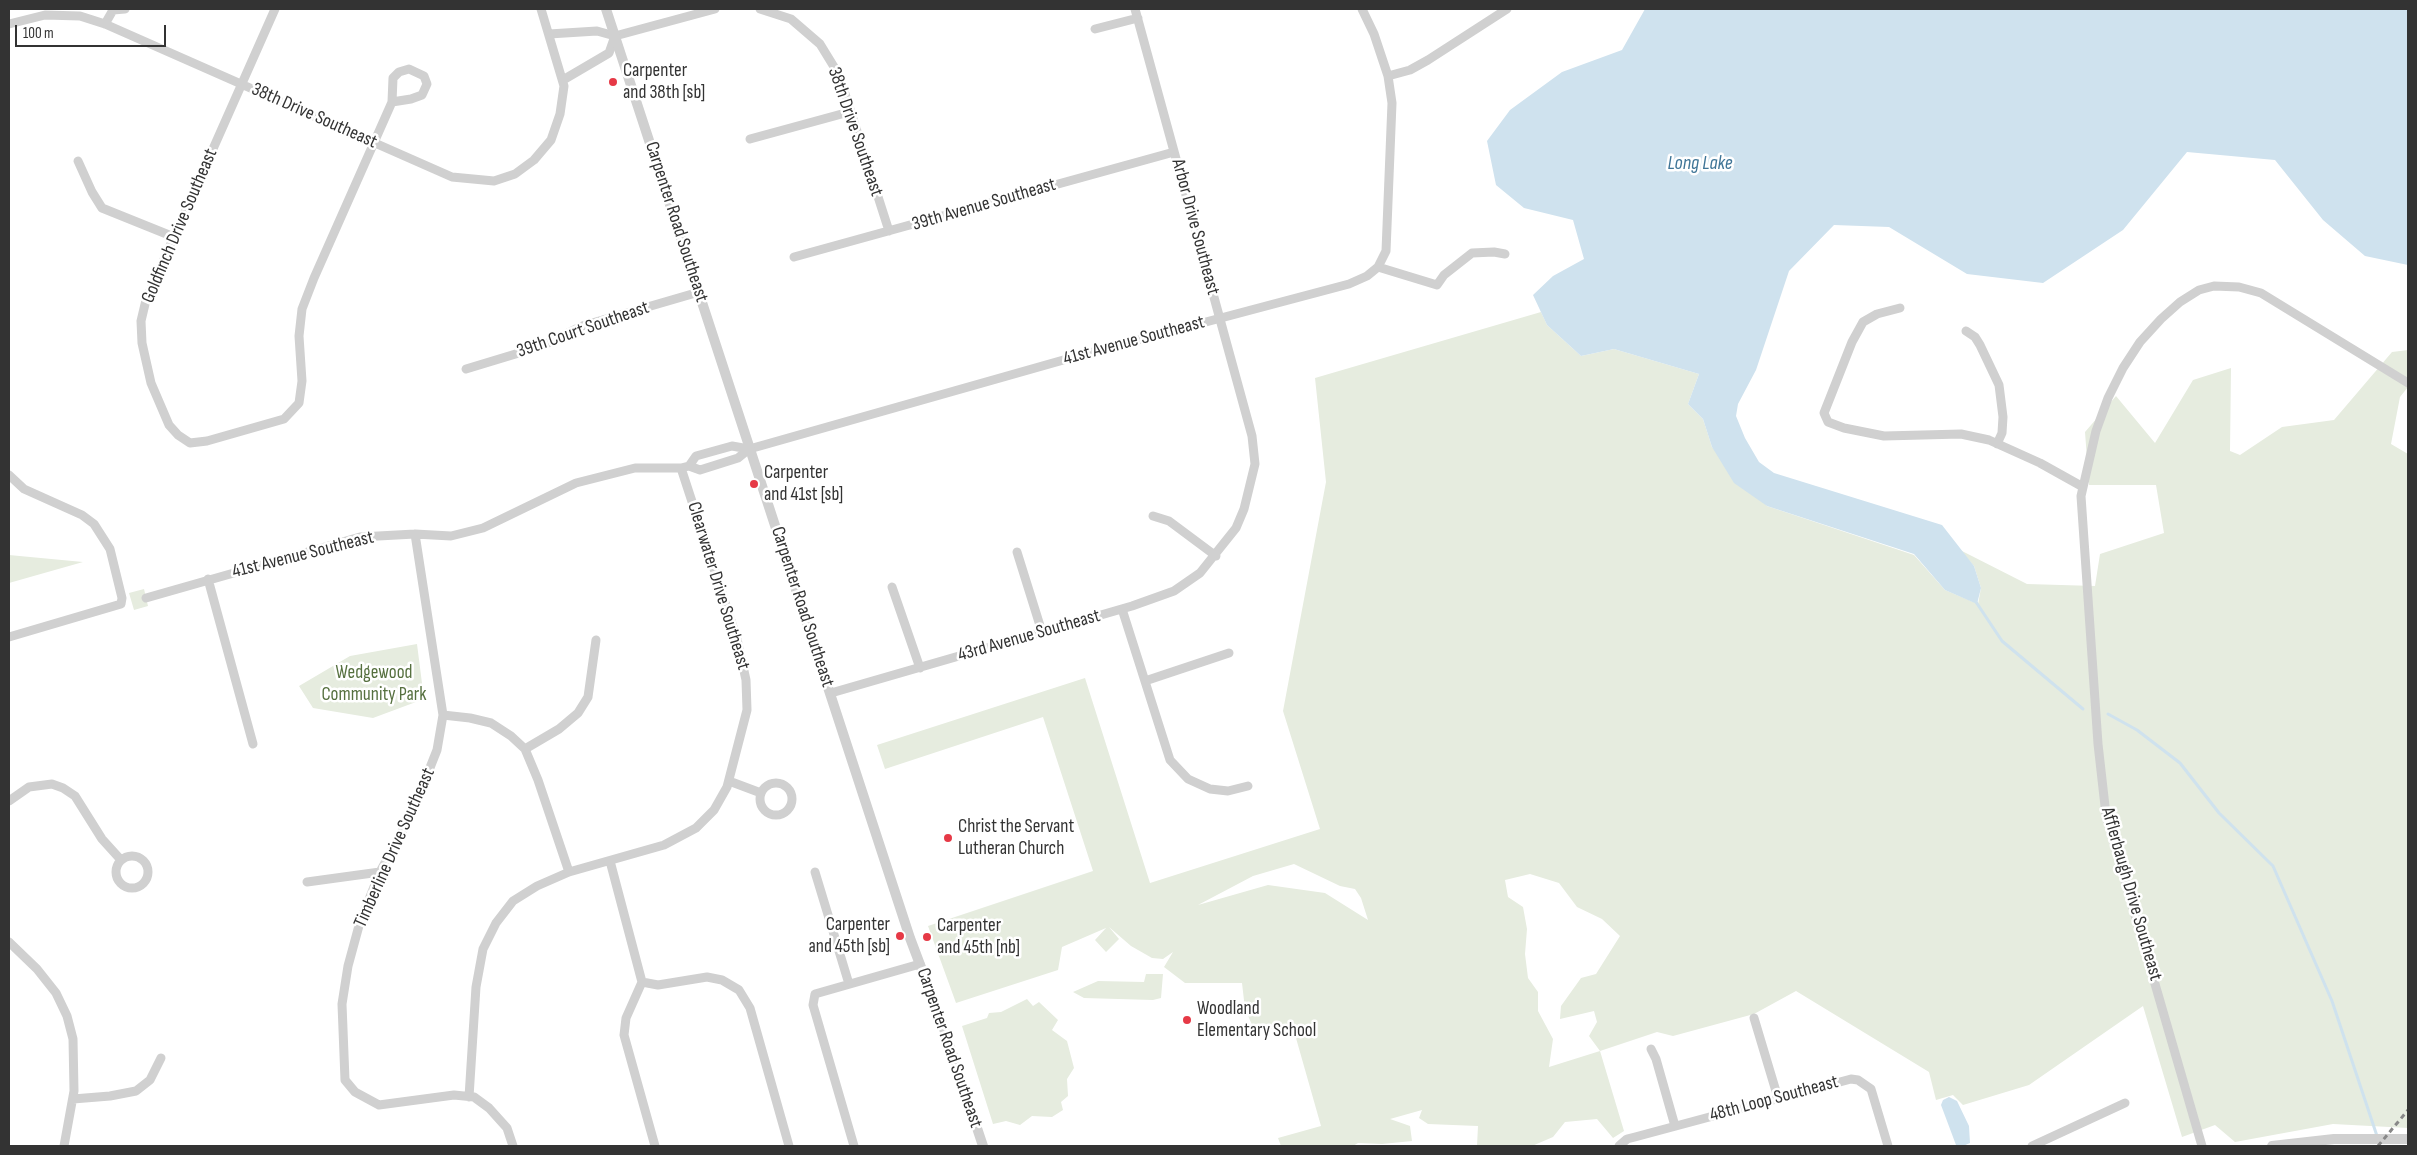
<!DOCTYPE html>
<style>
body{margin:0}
#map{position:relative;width:2417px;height:1155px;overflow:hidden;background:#fff;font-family:"Sofia Sans Condensed",sans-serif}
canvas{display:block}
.frame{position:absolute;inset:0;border:10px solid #333;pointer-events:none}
.scale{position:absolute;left:15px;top:25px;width:151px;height:22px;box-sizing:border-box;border:2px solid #333;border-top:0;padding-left:6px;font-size:15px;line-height:18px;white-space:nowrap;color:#333;-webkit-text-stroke:4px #fff;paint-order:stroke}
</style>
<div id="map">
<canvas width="2417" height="1155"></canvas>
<div class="frame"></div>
<div class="scale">100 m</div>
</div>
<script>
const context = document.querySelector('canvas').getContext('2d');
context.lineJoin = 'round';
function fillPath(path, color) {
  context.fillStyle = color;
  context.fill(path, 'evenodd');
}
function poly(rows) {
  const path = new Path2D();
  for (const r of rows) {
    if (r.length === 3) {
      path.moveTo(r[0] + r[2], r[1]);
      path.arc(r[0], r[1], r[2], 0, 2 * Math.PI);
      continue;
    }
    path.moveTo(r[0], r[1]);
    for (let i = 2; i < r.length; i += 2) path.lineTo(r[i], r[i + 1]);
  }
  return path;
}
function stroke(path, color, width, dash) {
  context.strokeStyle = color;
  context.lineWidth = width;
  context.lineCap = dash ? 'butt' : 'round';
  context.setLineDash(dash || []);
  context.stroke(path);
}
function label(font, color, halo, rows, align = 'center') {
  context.font = font + ' "Sofia Sans Condensed",sans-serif';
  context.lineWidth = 5;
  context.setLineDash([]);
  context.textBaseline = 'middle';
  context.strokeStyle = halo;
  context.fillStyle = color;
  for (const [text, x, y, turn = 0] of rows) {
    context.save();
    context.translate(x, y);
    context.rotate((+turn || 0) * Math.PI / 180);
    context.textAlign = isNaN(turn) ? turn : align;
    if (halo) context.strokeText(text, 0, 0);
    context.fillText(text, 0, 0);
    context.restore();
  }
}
const green = poly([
 [1541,312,1547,325,1581,356,1614,349,1699,374,1688,404,1703,419,1712,447,1767,506,1914,555,1945,590,1978,604,1981,588,1974,566,1960,550,2027,584,2095,586,2100,554,2164,533,2156,485,2089,485,2085,432,2116,396,2155,443,2193,380,2231,368,2230,451,2240,455,2282,427,2334,420,2392,352,2408,350,2408,387,2400,397,2391,444,2408,454,2408,1128,2333,1124,2235,1142,2215,1125,2182,1137,2143,1006,2029,1085,1963,1105,1953,1095,1936,1100,1929,1072,1796,991,1754,1014,1673,1036,1657,1032,1600,1051,1624,1131,1613,1138,1597,1119,1565,1122,1553,1137,1532,1146,1477,1146,1478,1126,1428,1124,1419,1118,1422,1110,1390,1119,1410,1126,1412,1141,1382,1144,1358,1143,1353,1146,1281,1146,1278,1138,1321,1126,1292,1024,1273,1029,1253,1027,1245,1009,1242,983,1185,983,1164,967,1173,952,1163,959,1152,958,1131,946,1109,927,1119,939,1106,952,1095,940,1106,928,1062,947,1058,970,956,1003,928,926,1093,871,1043,717,885,769,877,745,1085,678,1150,883,1320,829,1283,711,1326,482,1315,378],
 [1294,864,1340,886,1355,889,1361,898,1368,920,1325,893,1268,885,1198,905,1253,876],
 [1530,874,1559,883,1577,907,1602,919,1620,936,1596,974,1581,978,1561,1006,1560,1019,1594,1011,1597,1022,1589,1036,1600,1051,1549,1067,1553,1039,1538,1011,1538,992,1528,978,1525,954,1527,929,1523,907,1508,897,1505,880],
 [9,555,83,562,9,583],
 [144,589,148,606,134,610,129,593],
 [417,644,424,699,373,718,313,708,299,686,350,656],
 [1146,974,1163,974,1161,998,1153,1000,1084,998,1073,992,1098,981,1144,982],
 [1027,999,1033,1006,1039,1002,1058,1020,1052,1030,1067,1041,1074,1068,1067,1079,1068,1096,1061,1102,1063,1110,1052,1117,1032,1116,1020,1125,1006,1121,993,1124,962,1026,987,1018,989,1013,1001,1012]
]);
const water = poly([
 [1645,9,2408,9,2408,265,2365,256,2323,220,2275,160,2187,152,2123,230,2043,283,1967,274,1889,227,1834,225,1789,271,1756,370,1738,404,1736,416,1745,438,1759,462,1774,473,1942,525,1974,566,1981,588,1977,604,1945,590,1914,554,1767,506,1734,483,1712,447,1703,419,1688,404,1699,374,1614,349,1581,356,1547,325,1533,295,1553,276,1584,259,1573,220,1524,208,1496,185,1487,141,1510,110,1562,72,1622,50],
 [1949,1097,1957,1101,1969,1126,1970,1143,1963,1146,1956,1145,1941,1105,1943,1100]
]);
const stream = poly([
 [1976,602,2002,641,2083,709],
 [2108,714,2137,730,2180,763,2219,813,2273,866,2332,1001,2377,1136]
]);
const minor = poly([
 [275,9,146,300,141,321,142,343,151,383,169,425,178,435,190,443,207,441,284,419,299,403,302,381,299,336,302,309,314,278,392,102,393,78,399,72,409,69,424,76,427,84,422,95,411,99,392,102],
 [760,9,791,19,820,44,839,75,889,231],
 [1362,9,1374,34,1388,76,1392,103,1386,251,1378,267],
 [113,10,125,9],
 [9,24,45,15,80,16,105,24,452,177,494,181,515,174,534,160,551,140,560,114,564,86,541,9],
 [105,24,113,10],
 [1095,29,1138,18],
 [549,34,597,31,615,36,715,9],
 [1388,76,1410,70,1428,60,1507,9],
 [563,80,609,53,615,36],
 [750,139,849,112],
 [78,161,92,192,102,208,174,237],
 [794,257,1174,152],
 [1900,308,1877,314,1863,322,1852,342,1824,413,1828,422,1844,428,1884,436,1961,434,1989,440,2040,463,2083,487],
 [1966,331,1975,337,1980,345,1999,385,2003,417,2002,433,1997,444],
 [466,369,542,346,582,326,699,292],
 [689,466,696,456,732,446,749,449],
 [9,475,24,489,82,515,94,524,110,549,122,598,121,604,9,637],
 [1153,516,1169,521,1216,556],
 [415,534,443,715,437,750,412,813,380,872,360,922,348,966,342,1004,345,1080,355,1092,379,1105,454,1095,474,1097,489,1108,507,1128,513,1146],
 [1017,552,1042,632],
 [208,579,253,744],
 [892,587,920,668],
 [146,598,360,537,415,534,451,536,483,528,576,483,635,468,681,468,689,466,700,470,738,458,749,449,760,446,1074,357,1349,284,1367,276,1378,267,1437,285,1444,275,1472,253,1494,252,1505,254],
 [1122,609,1170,760,1188,779,1210,789,1228,791,1248,786],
 [1145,681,1229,653],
 [831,693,1132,606,1174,591,1200,573,1236,528,1244,509,1255,464,1252,436,1135,9],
 [443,715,470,718,491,723,511,736,525,749,538,780,569,872],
 [525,749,559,729,578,713,588,697,596,640],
 [729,781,761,793],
 [776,799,16],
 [9,801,29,787,52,784,63,788,75,796,102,839,121,860],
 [132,872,16],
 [610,861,642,982,626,1018,624,1035,655,1146],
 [815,872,849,984],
 [307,882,380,872],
 [9,942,37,969,56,993,67,1016,73,1039,74,1091,64,1146],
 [642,982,658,985,707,977,722,980,739,990,750,1008,789,1146],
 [1754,1018,1778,1098],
 [1651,1049,1656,1059,1675,1126],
 [469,1097,476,987,483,949,496,923,513,901,537,886,569,872,664,845,696,828,714,810,727,787,747,710,746,680,737,639,681,468],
 [73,1099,110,1096,136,1091,150,1080,161,1058],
 [854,1146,813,1005,815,994,920,964],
 [1619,1146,1627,1139,1635,1137,1851,1079,1858,1080,1871,1089,1888,1146],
 [2032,1146,2125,1103],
 [2202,1146,2106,815,2098,744,2081,496,2096,431,2108,398,2123,368,2140,342,2161,319,2180,302,2199,290,2214,286,2239,287,2261,293,2408,383]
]);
const tertiary = poly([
 [606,9,910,938,942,1023,983,1146],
 [2272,1146,2334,1139,2408,1139]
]);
const rail = poly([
 [2378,1146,2408,1110]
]);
const markers = [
 [613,82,5,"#e63946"],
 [754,484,5,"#e63946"],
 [948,838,5,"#e63946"],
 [900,936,5,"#e63946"],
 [927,937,5,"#e63946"],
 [1187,1020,5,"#e63946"]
];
const poiNames = [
 ["Carpenter",623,71],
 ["and 38th [sb]",623,93],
 ["Carpenter",764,473],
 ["and 41st [sb]",764,495],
 ["Christ the Servant",958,827],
 ["Lutheran Church",958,849],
 ["Carpenter",890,925,"right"],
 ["and 45th [sb]",890,947,"right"],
 ["Carpenter",937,926],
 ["and 45th [nb]",937,948],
 ["Woodland",1197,1009],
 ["Elementary School",1197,1031]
];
const streetNames = [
 ["38th Drive Southeast",314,116,24],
 ["38th Drive Southeast",855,132,71],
 ["39th Avenue Southeast",984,205,-16],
 ["Carpenter Road Southeast",676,222,72],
 ["Goldfinch Drive Southeast",180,226,-67],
 ["Arbor Drive Southeast",1195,227,75],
 ["39th Court Southeast",583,330,-19],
 ["41st Avenue Southeast",1134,341,-15],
 ["41st Avenue Southeast",303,555,-14],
 ["Clearwater Drive Southeast",718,586,73],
 ["Carpenter Road Southeast",802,607,72],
 ["43rd Avenue Southeast",1029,636,-16],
 ["Timberline Drive Southeast",395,848,-66],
 ["Afflerbaugh Drive Southeast",2131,894,74],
 ["Carpenter Road Southeast",949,1048,71],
 ["48th Loop Southeast",1774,1099,-15]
];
const parkNames = [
 ["Wedgewood",374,673],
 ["Community Park",374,695]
];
const waterNames = [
 ["Long Lake",1700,164]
];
fillPath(green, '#e6ecdf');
fillPath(water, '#cfe2ee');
stroke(stream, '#cfe2ee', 3);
stroke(minor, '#d0d0d0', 9);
stroke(tertiary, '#d0d0d0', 10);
stroke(rail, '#888', 3, [5, 4]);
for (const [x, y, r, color] of markers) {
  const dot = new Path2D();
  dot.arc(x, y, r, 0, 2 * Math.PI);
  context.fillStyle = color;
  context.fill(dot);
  stroke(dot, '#fff', 2);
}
label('19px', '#333', '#fff', poiNames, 'left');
label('19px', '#333', '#fff', streetNames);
label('19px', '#56703f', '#fff', parkNames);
label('italic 20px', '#3f7597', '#fff', waterNames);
</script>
